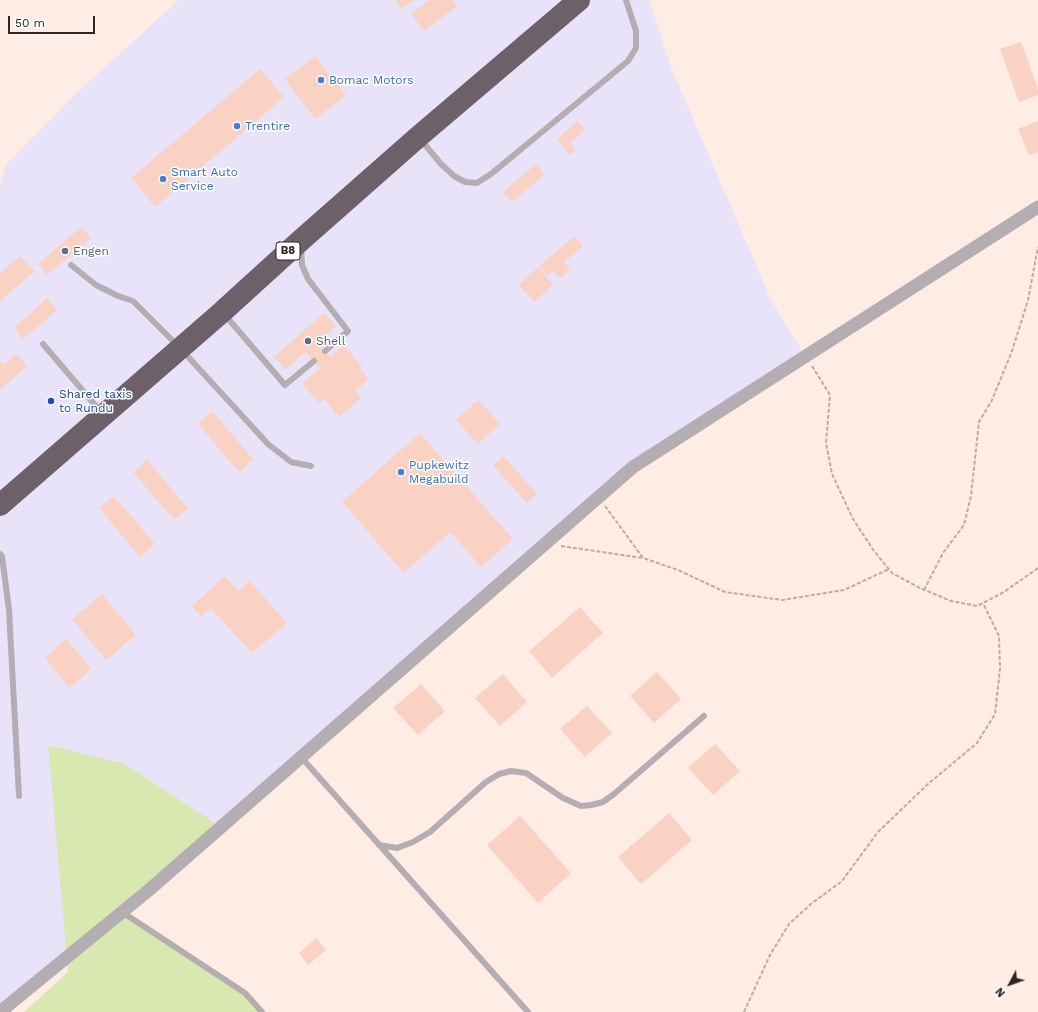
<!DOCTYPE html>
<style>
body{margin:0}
#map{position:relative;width:1038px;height:1012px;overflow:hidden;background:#ffece5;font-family:"Work Sans",sans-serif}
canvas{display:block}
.north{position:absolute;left:990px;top:964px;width:40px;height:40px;-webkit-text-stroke:3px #fff;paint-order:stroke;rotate:229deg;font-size:11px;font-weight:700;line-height:16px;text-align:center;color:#2c2522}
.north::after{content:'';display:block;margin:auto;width:14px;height:18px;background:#2c2522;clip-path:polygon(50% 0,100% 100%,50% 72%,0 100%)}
.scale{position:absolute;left:8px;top:16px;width:87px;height:18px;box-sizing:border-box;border:2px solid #2c2522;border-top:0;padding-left:5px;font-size:12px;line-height:14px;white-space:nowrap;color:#2c2522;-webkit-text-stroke:3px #fff;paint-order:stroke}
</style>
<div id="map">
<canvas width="1038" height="1012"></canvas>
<div class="north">N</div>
<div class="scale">50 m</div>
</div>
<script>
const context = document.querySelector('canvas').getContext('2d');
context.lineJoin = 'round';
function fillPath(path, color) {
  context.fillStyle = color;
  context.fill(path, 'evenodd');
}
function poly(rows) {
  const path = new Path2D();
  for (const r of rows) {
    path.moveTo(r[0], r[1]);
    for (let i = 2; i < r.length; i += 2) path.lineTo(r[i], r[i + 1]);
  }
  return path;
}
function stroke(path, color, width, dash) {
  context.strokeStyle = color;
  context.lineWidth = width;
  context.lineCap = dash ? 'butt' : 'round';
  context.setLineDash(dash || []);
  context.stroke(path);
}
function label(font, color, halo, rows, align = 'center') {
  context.font = font + ' "Work Sans",sans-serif';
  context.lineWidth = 3;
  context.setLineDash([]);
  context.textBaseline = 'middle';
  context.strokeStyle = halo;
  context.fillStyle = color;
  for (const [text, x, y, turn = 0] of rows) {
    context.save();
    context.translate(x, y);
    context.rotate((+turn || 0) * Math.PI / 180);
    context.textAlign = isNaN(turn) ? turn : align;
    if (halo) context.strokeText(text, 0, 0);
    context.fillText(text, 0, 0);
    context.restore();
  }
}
const commercial = poly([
 [179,0,649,0,671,67,771,300,805,356,633,467,0,1012,0,186,6,165,74,95]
]);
const green = poly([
 [48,745,125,764,221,827,122,912,245,993,262,1012,24,1012,68,972]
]);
const building = poly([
 [396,0,414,0,402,9],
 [429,0,452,0,457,6,424,31,411,14],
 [1021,42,1038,89,1038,95,1019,102,1000,49],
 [315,56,346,95,315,119,285,79],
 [260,69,284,97,155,207,131,178],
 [578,121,585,130,570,143,576,149,570,155,557,139],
 [1038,121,1038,152,1029,155,1018,129],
 [536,164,545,174,512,202,503,192],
 [81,227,91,238,47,275,38,264],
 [575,236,583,246,564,262,570,270,560,278,553,271,548,276,539,266],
 [20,256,35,271,0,301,0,273],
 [538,267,553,285,534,302,519,285],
 [47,298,57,310,23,339,14,328],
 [324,313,336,326,318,342,330,357,344,345,362,367,360,369,369,379,355,391,361,398,339,417,324,399,319,403,302,384,320,368,306,352,285,369,274,357],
 [17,354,27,367,0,389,0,360,4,365],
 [478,400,500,424,478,444,456,420],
 [212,411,253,459,239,472,198,424],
 [420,433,513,539,481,567,450,532,404,573,342,502],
 [503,456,537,494,527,503,493,465],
 [147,460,188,508,174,520,133,472],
 [114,496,155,544,140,557,99,508],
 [225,576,238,591,250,581,287,623,252,653,211,608,201,616,192,606],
 [102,594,136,635,106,660,72,619],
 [580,607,603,633,552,678,529,651],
 [66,638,91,669,69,688,45,658],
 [657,672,681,699,654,723,630,696],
 [503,674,527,702,500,726,475,698],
 [421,684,445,711,418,735,393,708],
 [587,706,612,733,585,757,560,729],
 [715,744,740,771,713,795,688,768],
 [669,813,692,840,641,884,618,857],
 [520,816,571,873,538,903,487,845],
 [316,938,326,950,308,965,299,953]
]);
const path = poly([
 [812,366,830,395,826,443,832,474,853,519,874,551,892,573,920,588,951,601,977,606,1004,592,1038,568],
 [605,506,643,558,678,570,725,592,782,600,844,590,889,569],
 [561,546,643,558],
 [924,590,943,553,964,525,971,496,979,422,992,400,1012,351,1028,300,1038,247],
 [744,1012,770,955,789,924,811,904,842,881,878,832,928,784,977,743,995,714,1000,669,999,636,983,603]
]);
const lane = poly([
 [421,140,441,164,454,176,465,182,477,183,491,174,628,61,636,48,636,31,626,0],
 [301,248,302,265,308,279,348,331,325,351],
 [71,265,96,285,118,296,133,301,180,348,268,444,291,462,311,466],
 [225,315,285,385,314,361],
 [43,344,101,412],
 [0,554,2,556,9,610,19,796],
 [301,757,528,1012],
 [379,845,397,848,413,842,430,832,486,782,499,774,511,771,526,773,563,798,581,806,591,805,603,802,614,794,704,716],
 [122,912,245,993,262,1012]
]);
const street = poly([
 [0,1012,149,890,633,467,1038,207]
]);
const highway = poly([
 [0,505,222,312,300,241,418,137,579,0]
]);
const markers = [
 [321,80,4,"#3f7fe0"],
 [237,126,4,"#3f7fe0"],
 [163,179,4,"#3f7fe0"],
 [65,251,4,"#5c6f8a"],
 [308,341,4,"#5c6f8a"],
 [51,401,4,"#1a4fb4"],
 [401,472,4,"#3f7fe0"]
];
const shields = [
 [288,251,24]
];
const shieldNames = [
 ["B8",288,251]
];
const shopNames = [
 ["Bomac Motors",329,80],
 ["Trentire",245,126],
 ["Smart Auto",171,172],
 ["Service",171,186],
 ["Pupkewitz",409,465],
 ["Megabuild",409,479]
];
const serviceNames = [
 ["Engen",73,251],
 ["Shell",316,341]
];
const transitNames = [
 ["Shared taxis",59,394],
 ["to Rundu",59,408]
];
fillPath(commercial, '#e9e3f9');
fillPath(green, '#d9e8b1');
fillPath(building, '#fad2c3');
stroke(path, '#baaba5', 2, [4, 2]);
stroke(lane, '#b4adb1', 6);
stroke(street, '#b4adb1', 13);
stroke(highway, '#6e6069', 22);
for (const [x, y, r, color] of markers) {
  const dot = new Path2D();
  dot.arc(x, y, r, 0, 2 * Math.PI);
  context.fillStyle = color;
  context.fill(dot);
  stroke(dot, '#fff', 1.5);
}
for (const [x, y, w] of shields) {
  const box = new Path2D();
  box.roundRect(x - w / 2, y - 9, w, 18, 3);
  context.fillStyle = '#fff';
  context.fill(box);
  stroke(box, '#2c2522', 1);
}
label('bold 11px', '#2c2522', null, shieldNames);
label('12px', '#366cbe', '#fff', shopNames, 'left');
label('12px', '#4e5e75', '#fff', serviceNames, 'left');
label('12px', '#164399', '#fff', transitNames, 'left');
</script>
